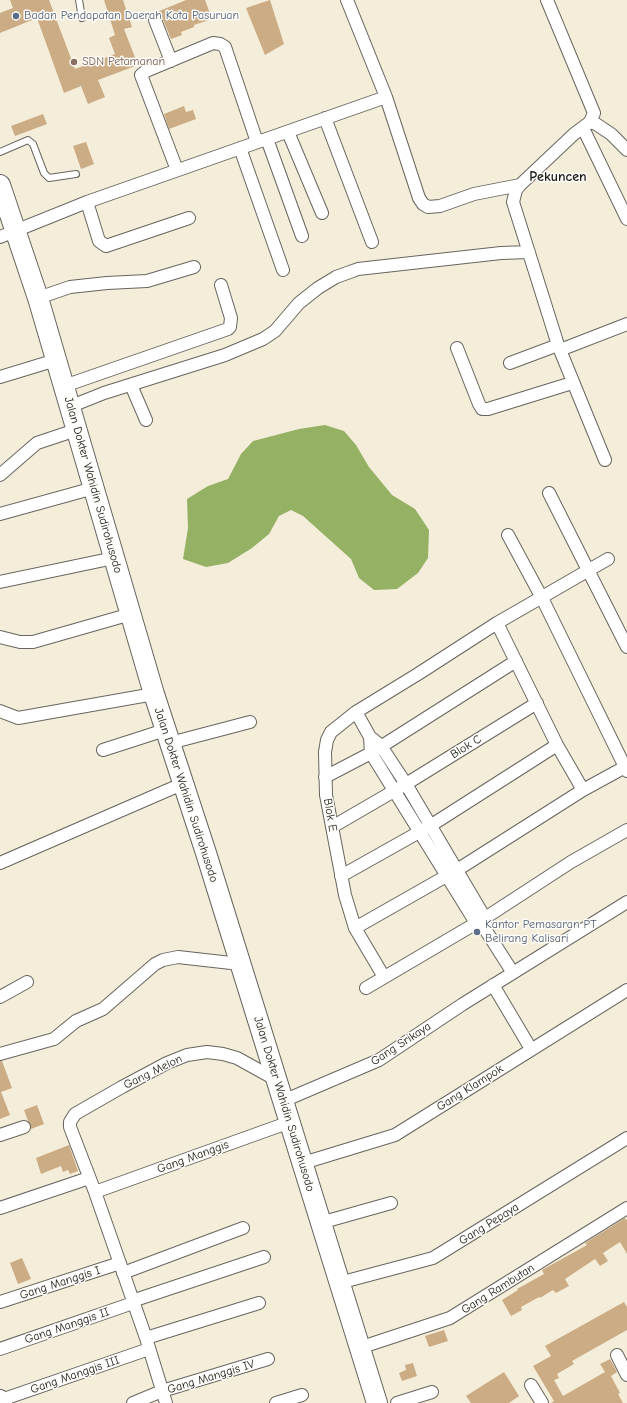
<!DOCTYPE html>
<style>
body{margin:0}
canvas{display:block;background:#f4edd9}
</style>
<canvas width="627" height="1403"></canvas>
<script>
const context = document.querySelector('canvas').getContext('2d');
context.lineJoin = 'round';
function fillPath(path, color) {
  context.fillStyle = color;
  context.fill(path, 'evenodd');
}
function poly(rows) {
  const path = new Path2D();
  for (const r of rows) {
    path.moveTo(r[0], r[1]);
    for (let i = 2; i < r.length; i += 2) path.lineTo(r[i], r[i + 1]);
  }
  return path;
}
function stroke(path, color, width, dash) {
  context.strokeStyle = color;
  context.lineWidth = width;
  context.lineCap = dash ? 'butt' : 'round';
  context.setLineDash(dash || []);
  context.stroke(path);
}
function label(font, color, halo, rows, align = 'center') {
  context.font = font + ' "Comic Neue",sans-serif';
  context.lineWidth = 3;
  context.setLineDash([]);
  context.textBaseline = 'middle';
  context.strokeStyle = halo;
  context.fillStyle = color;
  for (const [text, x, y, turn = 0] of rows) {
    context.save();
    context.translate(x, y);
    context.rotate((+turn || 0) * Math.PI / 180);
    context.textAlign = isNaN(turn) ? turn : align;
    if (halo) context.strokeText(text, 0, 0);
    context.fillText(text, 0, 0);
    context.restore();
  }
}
const forest = poly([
 [325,425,344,431,356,445,369,467,392,495,415,509,429,530,428,558,418,573,397,589,374,590,359,578,351,559,303,516,291,510,279,516,269,534,252,548,228,563,206,567,183,559,188,528,187,499,208,486,228,479,241,454,253,441,299,429]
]);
const building = poly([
 [10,0,49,0,75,69,115,54,109,38,115,35,104,0,123,0,132,27,124,29,138,65,98,80,105,97,88,104,81,86,64,93,37,18,0,33,0,13,13,8],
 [186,0,205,0,212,19,194,25,194,27,181,32,182,35,171,39,162,17,157,12],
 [270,0,284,44,265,55,246,8],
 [184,106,186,112,193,110,196,119,169,129,164,114],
 [43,114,47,124,15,136,11,126],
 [86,142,94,164,81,169,73,146],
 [0,1061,2,1061,12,1088,1,1092,10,1115,0,1119],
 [37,1105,44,1124,31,1129,24,1110],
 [69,1145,78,1171,70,1174,68,1170,63,1172,61,1166,41,1174,36,1158],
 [625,1218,627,1221,627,1254,620,1242,603,1253,608,1261,600,1266,595,1259,565,1279,569,1286,556,1293,553,1290,540,1298,539,1297,521,1307,522,1310,511,1316,502,1300,518,1290,517,1289,544,1274,542,1270,587,1245,585,1243],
 [22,1258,31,1279,18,1284,10,1263],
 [624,1302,627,1307,627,1330,572,1361,574,1364,557,1374,559,1378,554,1380,563,1396,605,1372,600,1364,610,1359,617,1372,611,1376,620,1393,618,1394,623,1403,551,1403,554,1401,533,1366,551,1356,545,1346],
 [444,1330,448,1341,429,1347,425,1336],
 [413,1363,417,1376,402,1381,399,1373,406,1370,405,1365],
 [504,1372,519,1396,509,1403,471,1403,466,1396]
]);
const lane = poly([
 [79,0,82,18],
 [0,152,28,140,33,144,44,173,49,178,76,174]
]);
const street = poly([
 [347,0,386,97,419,198,423,204,428,207,440,206,474,194,520,185],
 [547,0,594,113,590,122,574,134,520,185,516,190,513,202,558,345,605,460],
 [155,20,171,61],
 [325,118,372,242],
 [590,122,596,124,611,134,627,150],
 [583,128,627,219],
 [288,132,322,213],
 [267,139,302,236],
 [240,148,283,270],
 [177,170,141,75,146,71,213,43,220,44,225,47,257,142],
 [87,202,99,241,106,246,189,218],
 [0,237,87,202,386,97],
 [38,298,70,287,107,283,147,281,194,267],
 [457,348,479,404,482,409,488,409,572,383],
 [560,350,627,324],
 [510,363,558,345],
 [0,377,56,360],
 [131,385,146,420],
 [64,386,228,329,230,327,231,318,221,285],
 [69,407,104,393,225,355,263,339,275,331,299,303,318,288,336,277,350,272,358,269,501,253,529,252],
 [0,475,37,443,76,430],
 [549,493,627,647],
 [0,514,94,488],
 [508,535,542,598,627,771],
 [0,582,114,558],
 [497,623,557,745,583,790],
 [0,637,20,642,33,642,131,614],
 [0,711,18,718,154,694],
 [356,712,370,737,381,746,406,784,485,918,485,925],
 [370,737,371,753,476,923,485,929,513,973],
 [170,743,250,722],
 [103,750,165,730],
 [325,777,371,753,516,661],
 [332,827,406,784,537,703],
 [0,863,182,784],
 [341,876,430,826,557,745],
 [355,928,457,870,583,790,627,766],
 [384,977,355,928,345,895,326,795,325,752,327,740,331,732,356,712,418,674,497,623,608,559],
 [493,985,531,1049],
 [366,988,485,918,571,862,627,830],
 [0,997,27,982],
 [0,1054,54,1039,76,1021,103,1009,155,964,163,960,178,957,240,964],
 [283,1101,379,1060,463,1004,627,902],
 [0,1135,24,1127],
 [303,1163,395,1135,627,990],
 [95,1192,290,1122],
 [0,1208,89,1178],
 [320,1223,391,1203],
 [123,1273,243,1228],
 [339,1283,433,1258,627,1138],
 [132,1301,264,1257],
 [0,1302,120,1263],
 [146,1338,259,1303],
 [359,1348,450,1318,627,1208],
 [0,1349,133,1303],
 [617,1355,627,1375],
 [531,1385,542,1403],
 [1,1400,149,1349],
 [133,1403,162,1391,268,1359],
 [166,1403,146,1338,95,1192,70,1127,70,1122,75,1114,122,1087,167,1063,187,1055,207,1052,223,1054,237,1058,275,1079],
 [276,1403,302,1395],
 [397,1403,432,1392]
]);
const secondary = poly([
 [0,1399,3,1403]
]);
const primary = poly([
 [0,185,38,298,154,694,206,853,377,1403]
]);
const markers = [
 [16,16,4,"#5c6f8a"],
 [74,62,4,"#8d6e63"],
 [477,932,4,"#5c6f8a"]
];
const serviceNames = [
 ["Badan Pendapatan Daerah Kota Pasuruan",24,16],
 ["Kantor Pemasaran PT",485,925],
 ["Belirang Kalisari",485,939]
];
const educationNames = [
 ["SDN Petamanan",82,62]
];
const streetNames = [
 ["Jalan Dokter Wahidin Sudirohusodo",93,485,74],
 ["Blok C",466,747,-32],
 ["Jalan Dokter Wahidin Sudirohusodo",186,795,72],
 ["Blok E",330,815,80],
 ["Gang Srikaya",401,1044,-33],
 ["Gang Melon",153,1072,-26],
 ["Gang Klampok",470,1088,-32],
 ["Jalan Dokter Wahidin Sudirohusodo",284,1104,73],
 ["Gang Manggis",193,1157,-20],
 ["Gang Pepaya",489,1224,-32],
 ["Gang Manggis I",60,1283,-18],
 ["Gang Rambutan",498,1289,-32],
 ["Gang Manggis II",67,1326,-19],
 ["Gang Manggis III",75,1375,-19],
 ["Gang Manggis IV",211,1377,-17]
];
const quarterNames = [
 ["Pekuncen",558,177]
];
fillPath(forest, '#95b164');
fillPath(building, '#cbac84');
stroke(lane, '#68655e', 8);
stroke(street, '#68655e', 14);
stroke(secondary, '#68655e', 20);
stroke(primary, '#68655e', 22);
stroke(lane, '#fff', 6);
stroke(street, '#fff', 12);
stroke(secondary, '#fff', 18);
stroke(primary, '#fff', 20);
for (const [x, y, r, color] of markers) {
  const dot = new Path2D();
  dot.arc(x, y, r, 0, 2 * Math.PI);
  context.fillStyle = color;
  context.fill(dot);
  stroke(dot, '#fdfcf7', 1.5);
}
label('12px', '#4e5e75', '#fdfcf7', serviceNames, 'left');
label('12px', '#785e54', '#fdfcf7', educationNames, 'left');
label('12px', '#1c1c1c', '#fdfcf7', streetNames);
label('bold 14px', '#1c1c1c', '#fdfcf7', quarterNames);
</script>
